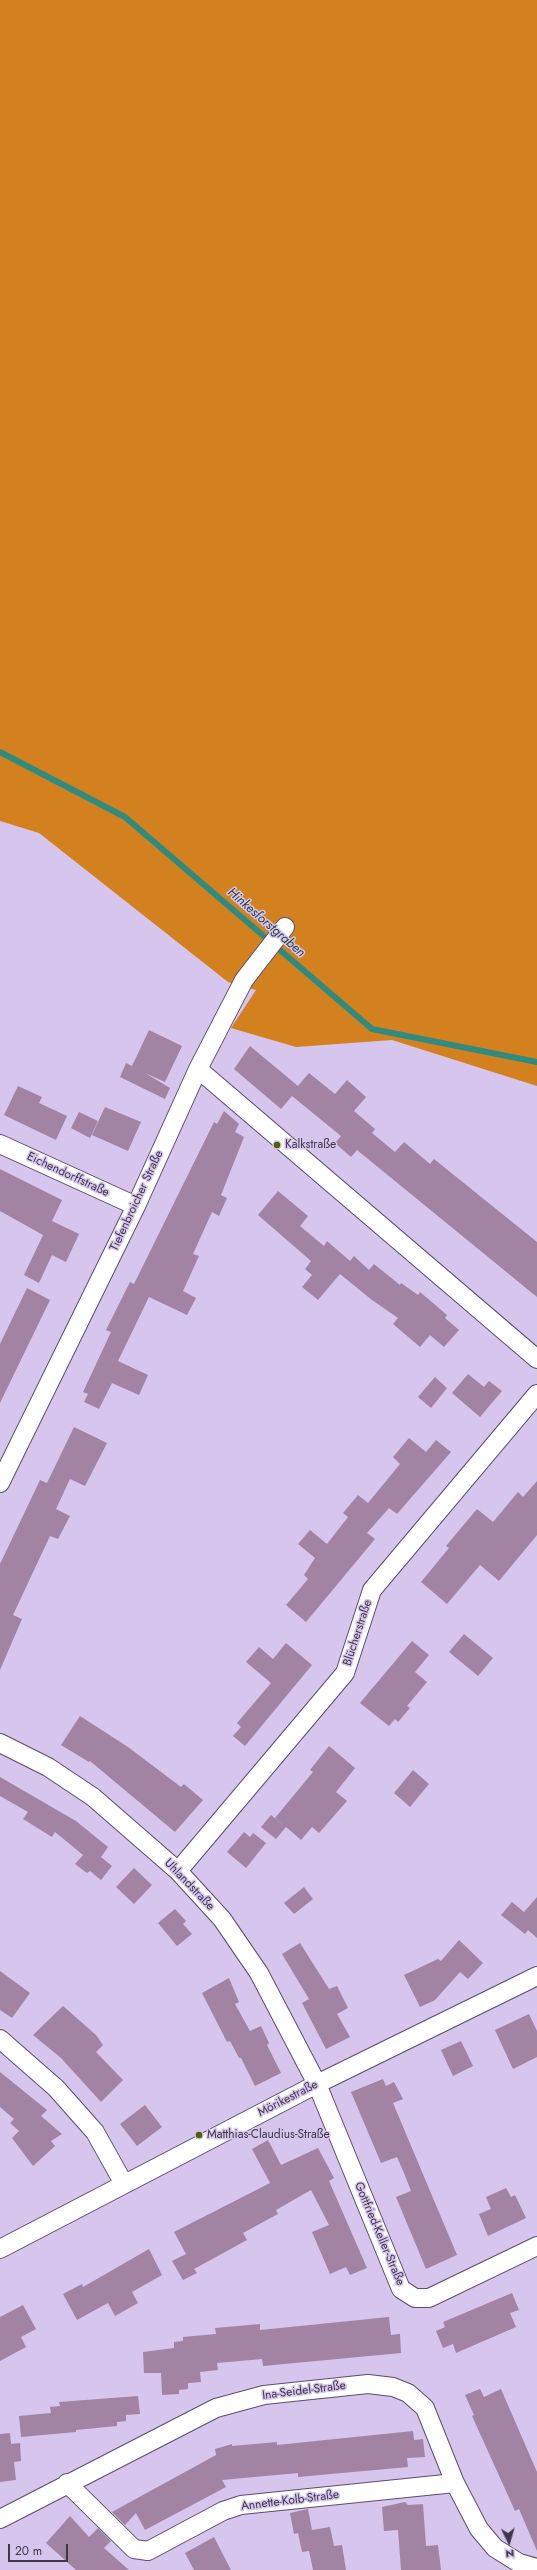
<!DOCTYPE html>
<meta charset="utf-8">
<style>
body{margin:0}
#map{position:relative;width:537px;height:2570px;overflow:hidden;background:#d6c5ed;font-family:Jost,sans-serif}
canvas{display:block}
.north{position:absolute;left:489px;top:2522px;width:40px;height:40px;-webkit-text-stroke:3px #d6c5ed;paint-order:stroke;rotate:175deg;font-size:11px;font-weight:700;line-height:16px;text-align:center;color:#3e3748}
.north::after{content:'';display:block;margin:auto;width:14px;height:18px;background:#3e3748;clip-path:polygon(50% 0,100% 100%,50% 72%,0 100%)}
.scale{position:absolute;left:8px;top:2544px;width:60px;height:18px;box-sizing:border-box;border:2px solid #3e3748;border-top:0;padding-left:5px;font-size:12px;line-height:14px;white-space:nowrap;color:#3e3748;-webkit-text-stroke:3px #d6c5ed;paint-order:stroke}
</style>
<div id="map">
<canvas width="537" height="2570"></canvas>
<div class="north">N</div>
<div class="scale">20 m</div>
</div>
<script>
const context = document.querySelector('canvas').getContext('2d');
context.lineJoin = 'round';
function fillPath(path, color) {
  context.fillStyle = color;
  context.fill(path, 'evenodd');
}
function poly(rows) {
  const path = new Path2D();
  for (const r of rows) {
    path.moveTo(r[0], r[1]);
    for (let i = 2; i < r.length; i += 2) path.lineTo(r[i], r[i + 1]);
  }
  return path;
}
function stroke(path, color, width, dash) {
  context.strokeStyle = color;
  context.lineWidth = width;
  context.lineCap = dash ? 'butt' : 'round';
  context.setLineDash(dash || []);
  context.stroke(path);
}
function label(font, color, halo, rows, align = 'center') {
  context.font = font + ' Jost,sans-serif';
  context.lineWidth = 3;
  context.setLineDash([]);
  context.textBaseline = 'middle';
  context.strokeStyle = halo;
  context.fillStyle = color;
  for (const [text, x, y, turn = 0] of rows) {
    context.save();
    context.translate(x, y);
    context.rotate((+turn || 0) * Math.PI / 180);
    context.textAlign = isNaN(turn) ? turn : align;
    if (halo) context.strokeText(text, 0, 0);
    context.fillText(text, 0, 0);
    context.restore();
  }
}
const forest = poly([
 [0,0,537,0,537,1086,392,1040,296,1047,231,1028,256,990,228,982,39,833,0,821]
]);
const stream = poly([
 [0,752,125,817,372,1029,537,1062]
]);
const building = poly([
 [149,1030,182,1046,165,1082,145,1073,170,1088,165,1099,120,1077,126,1063,132,1066],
 [250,1046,298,1086,309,1073,335,1094,347,1080,366,1097,354,1111,375,1129,372,1133,395,1152,404,1142,430,1164,434,1159,537,1242,537,1297,357,1150,351,1157,335,1143,341,1136,292,1096,281,1109,234,1069],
 [18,1086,42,1097,39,1103,67,1116,56,1140,4,1115],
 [105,1107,141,1122,128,1151,92,1135],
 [224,1111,239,1124,235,1132,244,1137,221,1195,227,1198,219,1216,212,1212,193,1254,199,1256,183,1291,196,1298,187,1315,149,1297,118,1361,148,1375,139,1395,112,1383,99,1409,84,1402,88,1394,83,1392,111,1332,106,1330,130,1282,134,1284,214,1122,217,1124],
 [79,1112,98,1121,90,1138,71,1128],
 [0,1169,62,1200,52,1221,79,1234,66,1262,52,1255,39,1283,24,1275,43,1235,0,1211],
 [278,1191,308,1216,300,1226,324,1246,327,1241,350,1261,354,1256,369,1270,374,1264,400,1285,401,1283,418,1295,420,1292,447,1315,445,1318,459,1330,444,1347,430,1335,420,1347,393,1324,398,1318,372,1300,340,1274,318,1300,302,1287,312,1275,305,1269,311,1261,258,1215],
 [27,1288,50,1300,0,1403,0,1344],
 [468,1374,484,1387,489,1381,502,1391,480,1417,452,1393],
 [435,1377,447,1388,431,1408,418,1397],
 [74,1427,107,1443,85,1486,70,1479,56,1509,70,1516,58,1539,50,1536,13,1615,22,1619,0,1670,0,1564,40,1480,47,1483],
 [409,1438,426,1452,436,1440,451,1452,397,1514,389,1508,367,1533,375,1539,306,1622,286,1605,308,1579,304,1575,315,1558,298,1544,310,1530,327,1544,348,1517,343,1513,358,1495,368,1503,400,1464,393,1457],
 [537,1481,537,1535,499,1581,480,1565,447,1604,421,1582,449,1548,446,1546,477,1509,493,1522,518,1492,523,1497],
 [464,1634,493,1658,478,1676,449,1652],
 [412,1641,429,1655,415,1672,427,1682,407,1706,410,1708,398,1722,395,1719,389,1726,360,1703],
 [286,1643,312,1665,245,1746,233,1736,241,1727,237,1723,271,1683,246,1662,259,1647,273,1659],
 [80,1716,128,1747,181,1787,184,1784,203,1800,175,1832,90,1761,89,1762,61,1745],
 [329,1746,355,1768,336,1792,347,1801,319,1833,312,1827,301,1840,286,1827,276,1839,261,1827,271,1815,285,1827,275,1818,313,1772,310,1770],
 [413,1770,429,1784,410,1807,394,1793],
 [0,1777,76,1821,108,1847,101,1857,112,1866,101,1880,90,1871,87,1873,75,1864,83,1855,55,1832,52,1837,23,1819,28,1812,0,1796],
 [244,1832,250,1837,253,1833,266,1843,246,1868,227,1852],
 [134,1868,152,1885,134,1904,116,1887],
 [304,1887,313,1899,294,1914,284,1903],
 [537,1897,537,1938,528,1930,525,1934,501,1915,512,1902,524,1912],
 [175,1909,186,1921,183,1924,192,1934,177,1946,158,1923],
 [459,1940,483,1963,468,1979,460,1972,435,2000,420,2007,404,1975,438,1959,441,1961],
 [300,1943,329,1989,337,1986,348,2008,337,2014,350,2037,326,2049,302,2003,309,1999,282,1954],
 [0,1971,30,1993,12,2018,0,2010],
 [229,1978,239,2002,235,2004,250,2031,261,2026,269,2043,267,2045,281,2073,255,2086,241,2058,239,2058,230,2041,227,2042,202,1993],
 [63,2006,96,2035,103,2045,96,2052,123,2080,101,2102,61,2058,33,2035],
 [529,2014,537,2031,537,2057,513,2069,495,2030],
 [461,2041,473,2066,453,2076,441,2050],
 [0,2072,47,2110,41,2116,62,2134,51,2141,55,2146,33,2166,12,2138,19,2131,10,2123,14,2119,0,2107],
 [383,2079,386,2086,394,2082,403,2099,393,2103,457,2255,426,2269,396,2197,411,2191,404,2173,397,2157,381,2163,351,2092],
 [145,2105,162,2127,137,2146,120,2124],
 [268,2140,281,2165,318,2148,334,2178,329,2181,367,2268,350,2275,346,2267,330,2274,312,2232,329,2225,311,2190,276,2210,278,2214,243,2233,247,2240,194,2269,197,2273,183,2280,172,2261,186,2254,174,2232,270,2183,252,2149],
 [506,2188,511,2197,515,2195,526,2218,488,2236,479,2214,491,2209,486,2197],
 [149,2249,162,2275,132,2292,138,2303,115,2316,108,2303,77,2320,63,2294,82,2284,83,2287],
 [512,2293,519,2310,510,2313,516,2327,456,2353,453,2344,443,2348,436,2331,445,2327,443,2322],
 [23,2305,36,2329,21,2337,26,2347,0,2361,0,2317],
 [389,2317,391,2335,400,2334,401,2353,263,2366,262,2359,217,2363,218,2370,200,2372,201,2382,188,2383,188,2389,179,2390,179,2394,162,2395,161,2373,144,2373,143,2352,174,2348,174,2342,183,2341,183,2337,216,2334,215,2328,260,2324,260,2330],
 [480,2389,484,2397,501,2389,537,2472,537,2551,519,2509,515,2511,472,2416,474,2415,465,2395],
 [138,2396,140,2414,126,2415,126,2421,117,2422,117,2426,76,2430,76,2432,21,2437,19,2416,51,2413,50,2407,60,2406,59,2402],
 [413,2431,414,2440,423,2439,425,2457,407,2458,408,2467,298,2477,298,2473,222,2480,226,2487,145,2530,136,2513,125,2525,112,2512,216,2455,215,2449,232,2444,232,2446,277,2442,277,2445],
 [10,2433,11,2444,20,2443,21,2461,14,2462,16,2480,0,2482,0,2434],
 [405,2502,408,2505,423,2504,426,2546,438,2545,441,2570,401,2570,398,2530,384,2531,382,2507],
 [308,2509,312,2530,330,2527,334,2546,342,2545,346,2570,313,2570,309,2551,302,2552,298,2533,307,2531,294,2534,290,2513],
 [70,2516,89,2537,98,2528,111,2541,104,2548,129,2570,76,2570,46,2543],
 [214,2537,231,2570,194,2570,185,2553]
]);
const minor = poly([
 [198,1069,537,1359],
 [0,1144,136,1206],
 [0,1483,136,1206,198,1069,244,980,285,927],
 [0,1743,48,1767,93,1797,178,1871,222,1919,259,1973,317,2084,401,2289,415,2298,429,2298,537,2246],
 [178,1871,345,1673,372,1590,537,1394],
 [0,2039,56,2088,95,2132,124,2184],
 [0,2249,317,2084,537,1976],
 [67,2483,134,2549,148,2551,223,2511,241,2505,455,2483],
 [0,2519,216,2408,264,2395,368,2384,393,2387,408,2393,425,2408,455,2483,479,2529,495,2548,519,2563,537,2568]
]);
const markers = [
 [277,1145,4,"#4b610c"],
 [199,2135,4,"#4b610c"]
];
const poiNames = [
 ["Kalkstraße",285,1145],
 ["Matthias-Claudius-Straße",207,2135]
];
const streetNames = [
 ["Eichendorffstraße",68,1175,25],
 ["Tiefenbroicher Straße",137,1201,-65],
 ["Blücherstraße",358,1633,-72],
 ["Uhlandstraße",189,1885,46],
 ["Mörikestraße",288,2099,-27],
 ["Gottfried-Keller-Straße",379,2234,67],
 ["Ina-Seidel-Straße",304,2391,-7],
 ["Annette-Kolb-Straße",290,2501,-7]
];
const waterNames = [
 ["Hinkesforstgraben",266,923,41]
];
fillPath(forest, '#d3811e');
stroke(stream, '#2f8a7f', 6);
fillPath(building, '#a283a4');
stroke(minor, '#5c4c6f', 20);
stroke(minor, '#fff', 18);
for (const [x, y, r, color] of markers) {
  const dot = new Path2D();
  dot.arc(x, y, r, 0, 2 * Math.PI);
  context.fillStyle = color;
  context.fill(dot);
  stroke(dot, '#d6c5ed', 1.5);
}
label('12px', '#3e3748', '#d6c5ed', poiNames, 'left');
label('12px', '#3e3748', '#d6c5ed', streetNames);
label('italic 13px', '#25413d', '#d6c5ed', waterNames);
</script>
